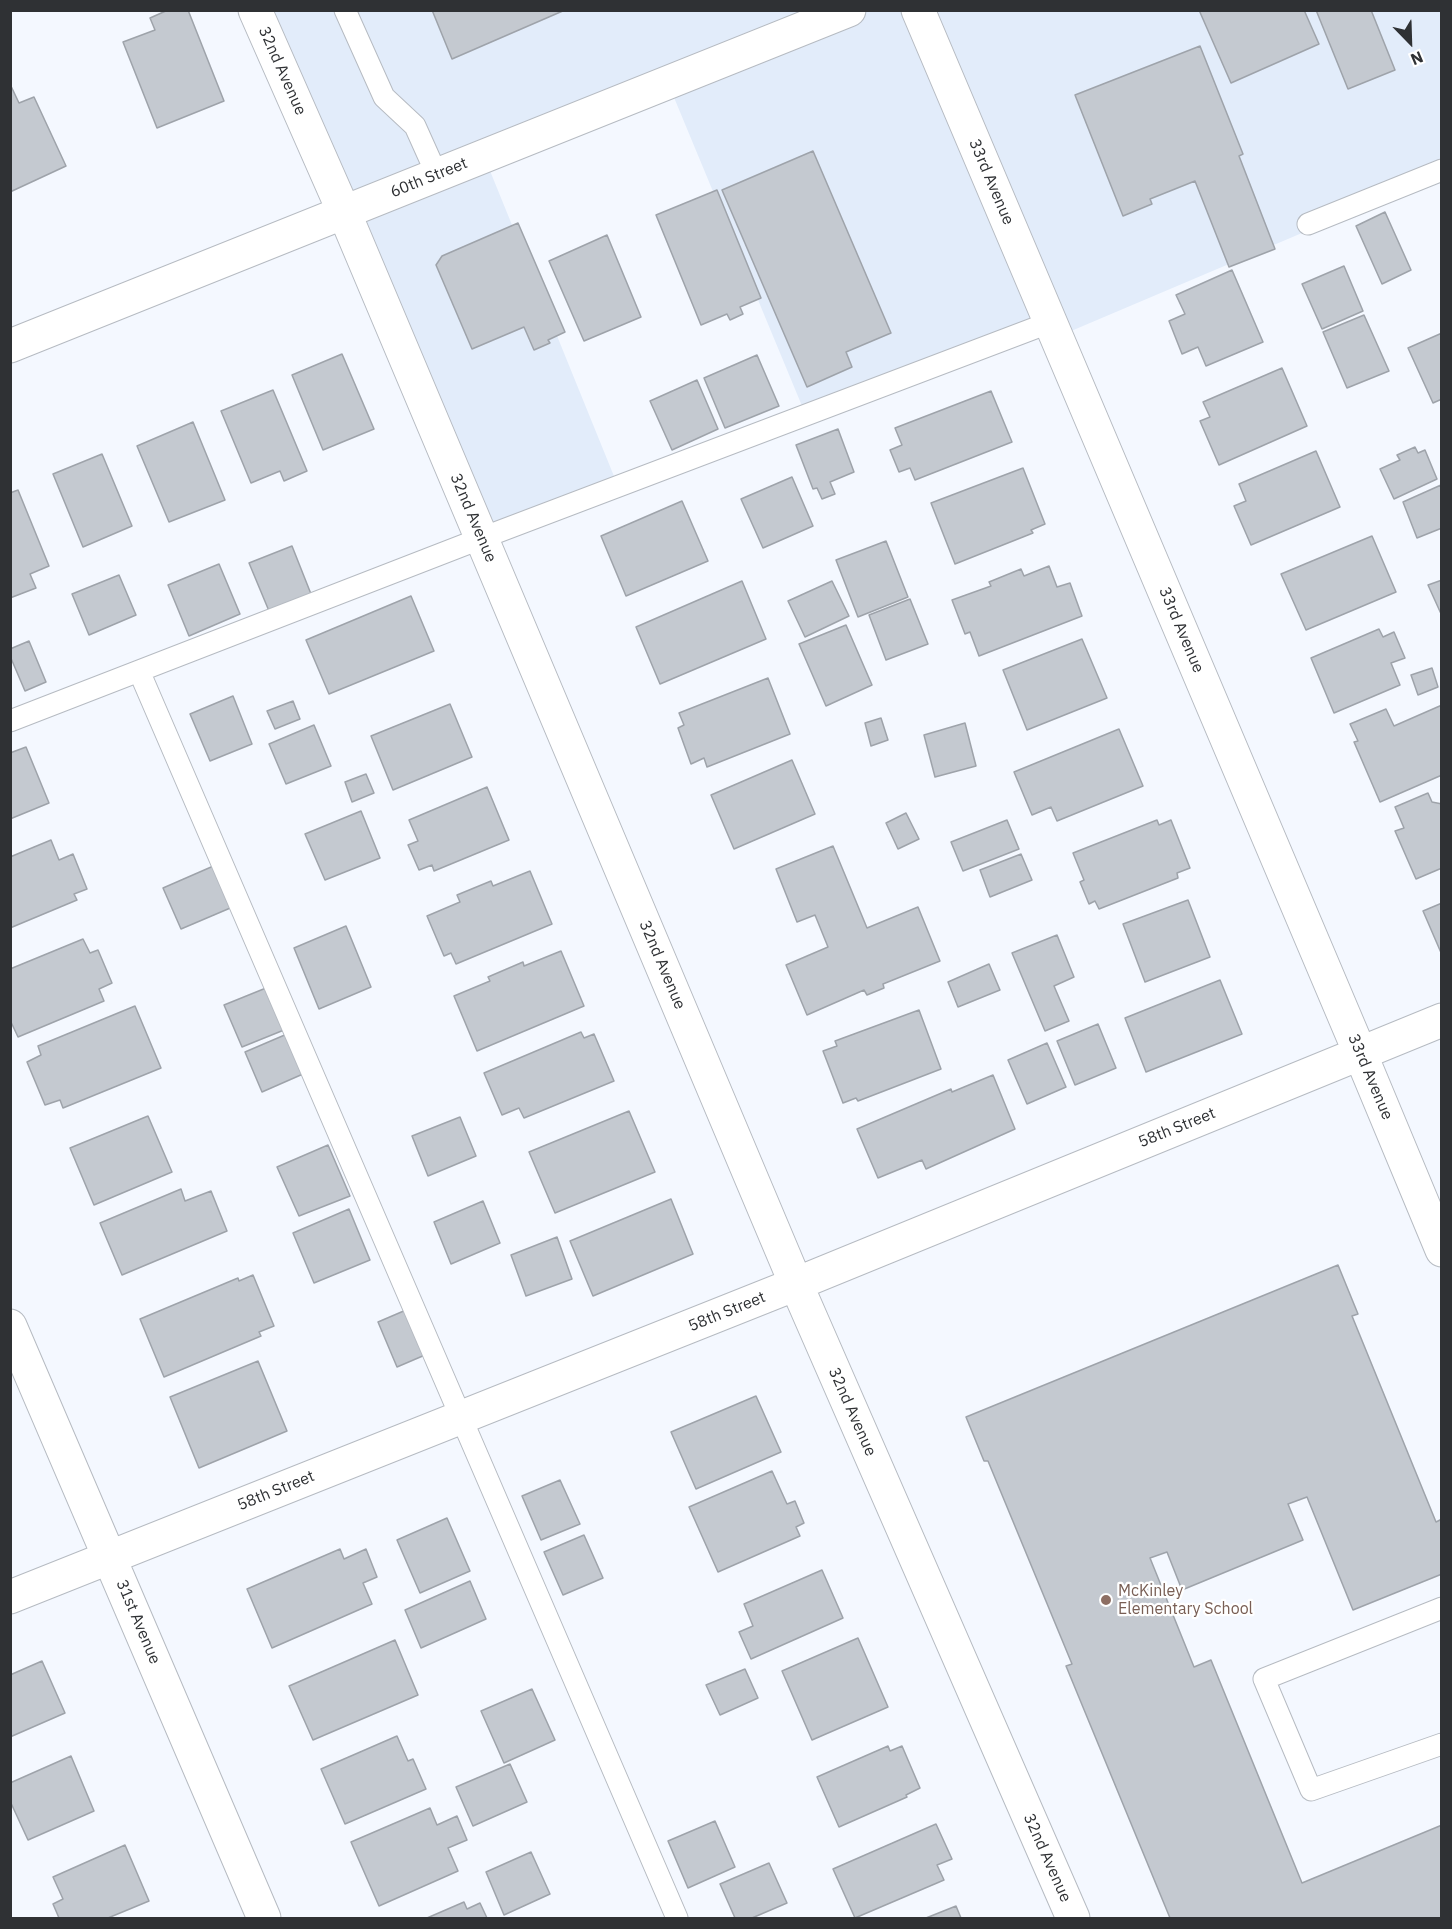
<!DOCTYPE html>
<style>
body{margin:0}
#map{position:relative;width:1452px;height:1929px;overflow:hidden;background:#f4f8ff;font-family:"IBM Plex Sans",sans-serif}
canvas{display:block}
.frame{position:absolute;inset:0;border:12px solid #2f3134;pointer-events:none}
.north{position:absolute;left:1380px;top:12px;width:60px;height:60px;-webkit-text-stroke:4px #fff;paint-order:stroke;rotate:157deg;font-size:16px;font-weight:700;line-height:24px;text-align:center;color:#2f3134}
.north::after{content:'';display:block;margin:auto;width:21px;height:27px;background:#2f3134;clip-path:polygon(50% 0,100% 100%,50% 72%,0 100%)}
</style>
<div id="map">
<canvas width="1452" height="1929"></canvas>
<div class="frame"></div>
<div class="north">N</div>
</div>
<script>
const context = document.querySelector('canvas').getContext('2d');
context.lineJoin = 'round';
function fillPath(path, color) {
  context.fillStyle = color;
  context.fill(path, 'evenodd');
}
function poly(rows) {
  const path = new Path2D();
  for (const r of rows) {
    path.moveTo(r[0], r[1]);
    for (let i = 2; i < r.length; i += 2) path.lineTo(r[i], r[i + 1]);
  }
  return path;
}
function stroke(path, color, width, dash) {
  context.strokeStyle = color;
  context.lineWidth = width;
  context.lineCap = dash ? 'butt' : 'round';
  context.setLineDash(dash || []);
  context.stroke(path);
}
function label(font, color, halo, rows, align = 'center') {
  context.font = font + ' "IBM Plex Sans",sans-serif';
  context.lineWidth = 4.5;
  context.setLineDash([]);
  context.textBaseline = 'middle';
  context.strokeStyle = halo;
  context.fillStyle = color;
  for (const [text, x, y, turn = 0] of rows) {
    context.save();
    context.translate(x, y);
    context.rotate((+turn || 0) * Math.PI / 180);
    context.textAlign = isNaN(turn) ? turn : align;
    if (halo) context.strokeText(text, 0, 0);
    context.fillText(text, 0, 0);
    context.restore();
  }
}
const built = poly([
 [255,11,1441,11,1441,174,1057,337,1047,314,807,418,668,83,484,156,620,491,485,546]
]);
const building = poly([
 [168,10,188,10,224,101,157,128,123,42,155,30,150,18,168,10],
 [432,10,565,10,452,59,432,10],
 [1199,10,1304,10,1319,44,1231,83,1199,10],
 [1316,10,1371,10,1395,70,1348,89,1316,10],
 [1200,46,1243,154,1239,156,1275,249,1229,267,1195,181,1150,199,1152,204,1123,216,1075,95,1200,46],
 [10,84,19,103,34,97,66,166,10,192,10,84],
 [813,151,891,333,846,352,852,367,807,387,722,190,813,151],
 [717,190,761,298,740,307,743,314,730,320,727,314,701,325,656,215,717,190],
 [1385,212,1411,270,1382,284,1356,226,1385,212],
 [518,223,565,332,548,340,550,343,534,350,524,327,472,349,436,265,442,256,518,223],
 [607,235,641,317,584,341,549,261,607,235],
 [1344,266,1363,311,1322,329,1302,284,1344,266],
 [1232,270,1263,342,1206,366,1198,347,1182,354,1169,321,1185,314,1176,295,1232,270],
 [1364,315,1389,371,1347,388,1323,332,1364,315],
 [1442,333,1442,399,1433,403,1408,348,1442,333],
 [342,354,374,429,323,450,292,375,342,354],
 [757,355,779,406,725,428,704,378,757,355],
 [1282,368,1307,426,1219,465,1200,421,1210,417,1203,402,1282,368],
 [697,380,718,429,672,450,650,401,697,380],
 [273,390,307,471,284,481,280,471,251,483,221,411,273,390],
 [991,391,1012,442,915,480,910,468,899,472,890,450,902,445,895,428,991,391],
 [193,422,225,500,169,522,137,446,193,422],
 [838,429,854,472,830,482,835,494,822,499,817,488,813,489,796,445,838,429],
 [1415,447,1418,453,1425,450,1437,479,1394,499,1380,469,1400,460,1397,455,1415,447],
 [1316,451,1340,507,1251,545,1234,506,1246,501,1239,484,1316,451],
 [102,454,132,526,83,547,53,474,102,454],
 [1023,468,1045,524,1031,530,1033,533,955,564,931,503,1023,468],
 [792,477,813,526,763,548,741,499,792,477],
 [1441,485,1442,528,1417,538,1403,502,1441,485],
 [18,490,49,566,30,574,36,588,10,598,10,493,18,490],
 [682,501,708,561,626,596,601,536,682,501],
 [1372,536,1396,592,1306,630,1281,574,1372,536],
 [886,541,908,597,858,617,836,560,886,541],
 [292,546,311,594,269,611,249,563,292,546],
 [219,564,240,614,189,636,168,585,219,564],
 [1049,566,1057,587,1070,583,1082,616,979,656,970,632,965,634,952,600,991,586,989,582,1021,569,1024,576,1049,566],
 [119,575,136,615,89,635,72,594,119,575],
 [1442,580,1442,616,1428,585,1442,580],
 [742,581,766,639,660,684,636,627,742,581],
 [832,581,849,616,805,637,788,601,832,581],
 [411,596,434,651,329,694,306,640,411,596],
 [910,599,928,644,886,660,869,615,910,599],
 [846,625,872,685,826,706,799,644,846,625],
 [1379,629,1383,637,1394,632,1405,658,1391,663,1400,685,1334,713,1311,658,1379,629],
 [1082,639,1107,698,1027,730,1003,670,1082,639],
 [29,641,46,682,25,691,10,656,10,649,29,641],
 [1432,668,1438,687,1418,695,1411,675,1432,668],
 [768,678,790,734,707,767,704,758,691,764,678,728,684,725,679,713,768,678],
 [233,696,252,744,210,761,190,714,233,696],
 [293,701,300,719,275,729,267,711,293,701],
 [450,704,472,757,393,790,371,736,450,704],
 [1442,705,1442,775,1380,802,1354,742,1358,741,1350,724,1386,709,1394,726,1442,705],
 [881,718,888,740,871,746,865,723,881,718],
 [965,723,976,766,935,777,924,735,965,723],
 [314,725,331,766,286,784,269,744,314,725],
 [1119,729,1143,786,1057,821,1051,807,1032,815,1014,772,1119,729],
 [26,747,49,803,10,819,10,753,26,747],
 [792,760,815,814,734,849,711,795,792,760],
 [366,774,374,793,352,802,345,782,366,774],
 [487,787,509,840,434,871,432,865,419,870,408,845,418,841,409,820,487,787],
 [1428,793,1432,802,1442,804,1442,868,1416,879,1395,831,1404,828,1395,807,1428,793],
 [361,811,380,858,325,880,305,834,361,811],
 [906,813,919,839,898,849,886,823,906,813],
 [1007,820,1019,849,963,871,951,842,1007,820],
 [1157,820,1159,825,1171,820,1190,868,1177,873,1178,878,1099,909,1095,901,1089,904,1080,882,1084,880,1073,853,1157,820],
 [51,840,59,860,73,854,87,889,74,894,77,900,10,928,10,857,51,840],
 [833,846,867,928,918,907,940,961,883,984,884,988,867,995,864,990,807,1015,786,965,828,947,815,915,797,922,776,869,833,846],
 [1021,854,1032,880,990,897,980,870,1021,854],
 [218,864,235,906,181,929,163,888,218,864],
 [530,871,552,924,456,964,451,953,444,956,427,916,460,902,457,895,491,881,493,886,530,871],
 [1188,900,1210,957,1145,982,1123,924,1188,900],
 [1442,903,1442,955,1423,911,1442,903],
 [346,926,371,987,319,1009,294,948,346,926],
 [1057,935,1074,977,1054,986,1069,1021,1045,1031,1012,953,1057,935],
 [83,939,90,953,98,950,112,983,99,989,104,1001,18,1037,10,1020,10,969,83,939],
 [561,951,584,1006,477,1051,454,996,490,981,488,977,523,962,524,966,561,951],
 [989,964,1000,990,958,1007,948,982,989,964],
 [1220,980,1242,1034,1146,1072,1125,1018,1220,980],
 [266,988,284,1030,242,1047,224,1005,266,988],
 [135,1006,161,1068,63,1108,60,1100,45,1105,27,1062,41,1055,38,1046,135,1006],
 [919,1010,941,1069,858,1101,856,1098,843,1103,823,1051,837,1046,835,1041,919,1010],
 [1098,1024,1116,1068,1075,1085,1057,1041,1098,1024],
 [581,1032,584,1038,594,1034,614,1081,524,1118,519,1108,502,1115,484,1073,581,1032],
 [287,1034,303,1074,262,1092,245,1052,287,1034],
 [1047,1043,1066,1087,1027,1104,1008,1060,1047,1043],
 [993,1075,1015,1129,926,1169,922,1160,878,1178,857,1129,951,1089,952,1092,993,1075],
 [629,1111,655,1172,555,1213,529,1152,629,1111],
 [148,1116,172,1172,94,1205,70,1148,148,1116],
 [460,1117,476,1156,428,1176,412,1136,460,1117],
 [328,1145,350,1196,299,1216,277,1167,328,1145],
 [181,1189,185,1201,211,1191,227,1231,122,1275,100,1223,181,1189],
 [671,1199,693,1254,593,1296,570,1241,671,1199],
 [483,1201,500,1243,451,1264,434,1222,483,1201],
 [349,1209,370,1260,314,1283,293,1233,349,1209],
 [557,1237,572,1279,526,1296,511,1255,557,1237],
 [1338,1265,1358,1314,1352,1316,1436,1522,1442,1519,1442,1574,1353,1610,1307,1497,1288,1504,1303,1540,1182,1590,1167,1552,1150,1558,1194,1667,1211,1660,1302,1883,1442,1825,1442,1918,1170,1918,1066,1666,1072,1664,988,1461,984,1461,966,1417,1338,1265],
 [253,1275,274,1326,259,1332,261,1336,164,1377,140,1319,238,1278,239,1281,253,1275],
 [406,1310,425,1355,397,1367,378,1322,406,1310],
 [258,1361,287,1431,199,1468,170,1397,258,1361],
 [756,1396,781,1452,696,1489,671,1432,756,1396],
 [772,1471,787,1504,795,1501,804,1523,796,1527,800,1536,718,1572,689,1507,772,1471],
 [560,1480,580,1524,541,1540,522,1496,560,1480],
 [447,1518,470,1571,420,1593,397,1540,447,1518],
 [584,1535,603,1578,563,1595,544,1552,584,1535],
 [340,1549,344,1559,366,1549,377,1577,363,1583,372,1604,272,1648,247,1589,340,1549],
 [822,1570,843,1618,751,1659,739,1632,753,1626,744,1604,822,1570],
 [470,1581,486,1619,421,1648,405,1610,470,1581],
 [858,1638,888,1707,812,1740,782,1671,858,1638],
 [395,1640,418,1695,313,1740,289,1686,395,1640],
 [42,1661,65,1713,10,1737,10,1675,42,1661],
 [745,1669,758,1698,720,1715,706,1685,745,1669],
 [532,1689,555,1740,504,1763,481,1711,532,1689],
 [397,1736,408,1761,413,1759,426,1789,345,1824,321,1769,397,1736],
 [888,1746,890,1751,902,1746,920,1788,906,1795,907,1797,839,1827,817,1777,888,1746],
 [71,1756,94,1811,28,1840,10,1801,10,1783,71,1756],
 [510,1764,527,1802,473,1826,456,1787,510,1764],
 [430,1808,437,1825,457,1816,467,1840,448,1848,458,1871,379,1906,351,1842,430,1808],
 [715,1821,735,1867,688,1888,668,1841,715,1821],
 [936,1824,952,1859,937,1865,944,1880,855,1918,833,1869,936,1824],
 [125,1845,149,1901,108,1918,59,1918,53,1904,63,1899,53,1877,125,1845],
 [531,1852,550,1894,504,1915,486,1872,531,1852],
 [769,1863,787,1903,752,1918,735,1918,720,1884,769,1863],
 [464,1902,467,1909,480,1903,487,1918,427,1918,464,1902],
 [956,1906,961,1918,926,1918,956,1906]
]);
const lane = poly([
 [345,10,384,97,415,126,437,175],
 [1308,224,1442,170],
 [139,671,677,1918],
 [10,721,482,538,1051,322],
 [1442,1608,1264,1679,1311,1790,1442,1744]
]);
const street = poly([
 [255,10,344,212,796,1284,1073,1918],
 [918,10,1360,1053,1442,1250],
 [10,1326,264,1918],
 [10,1597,796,1284,1442,1020]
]);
const secondary = poly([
 [10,346,849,10]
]);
const markers = [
 [1106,1600,6,"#8d6e63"]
];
const streetNames = [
 ["32nd Avenue",282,71,66],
 ["60th Street",429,178,-22],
 ["33rd Avenue",991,182,67],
 ["32nd Avenue",473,518,67],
 ["33rd Avenue",1181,630,67],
 ["32nd Avenue",662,965,67],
 ["33rd Avenue",1370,1077,67],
 ["58th Street",1177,1128,-22],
 ["58th Street",727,1312,-22],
 ["32nd Avenue",852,1412,66],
 ["58th Street",276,1491,-22],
 ["31st Avenue",138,1622,67],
 ["32nd Avenue",1047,1858,66]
];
const educationNames = [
 ["McKinley",1118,1591],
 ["Elementary School",1118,1609]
];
fillPath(built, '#e2ecfa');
fillPath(building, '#c4c9d0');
stroke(building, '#9ea3aa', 1.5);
stroke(lane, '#b6bbc2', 23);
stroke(street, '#b6bbc2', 35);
stroke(secondary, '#b6bbc2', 35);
stroke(lane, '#fff', 21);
stroke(street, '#fff', 33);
stroke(secondary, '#fff', 33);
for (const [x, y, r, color] of markers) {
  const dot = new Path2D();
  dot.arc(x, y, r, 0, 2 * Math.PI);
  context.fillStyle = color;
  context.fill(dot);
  stroke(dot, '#fff', 2);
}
label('16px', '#2f3134', '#fff', streetNames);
label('16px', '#785e54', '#fff', educationNames, 'left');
</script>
